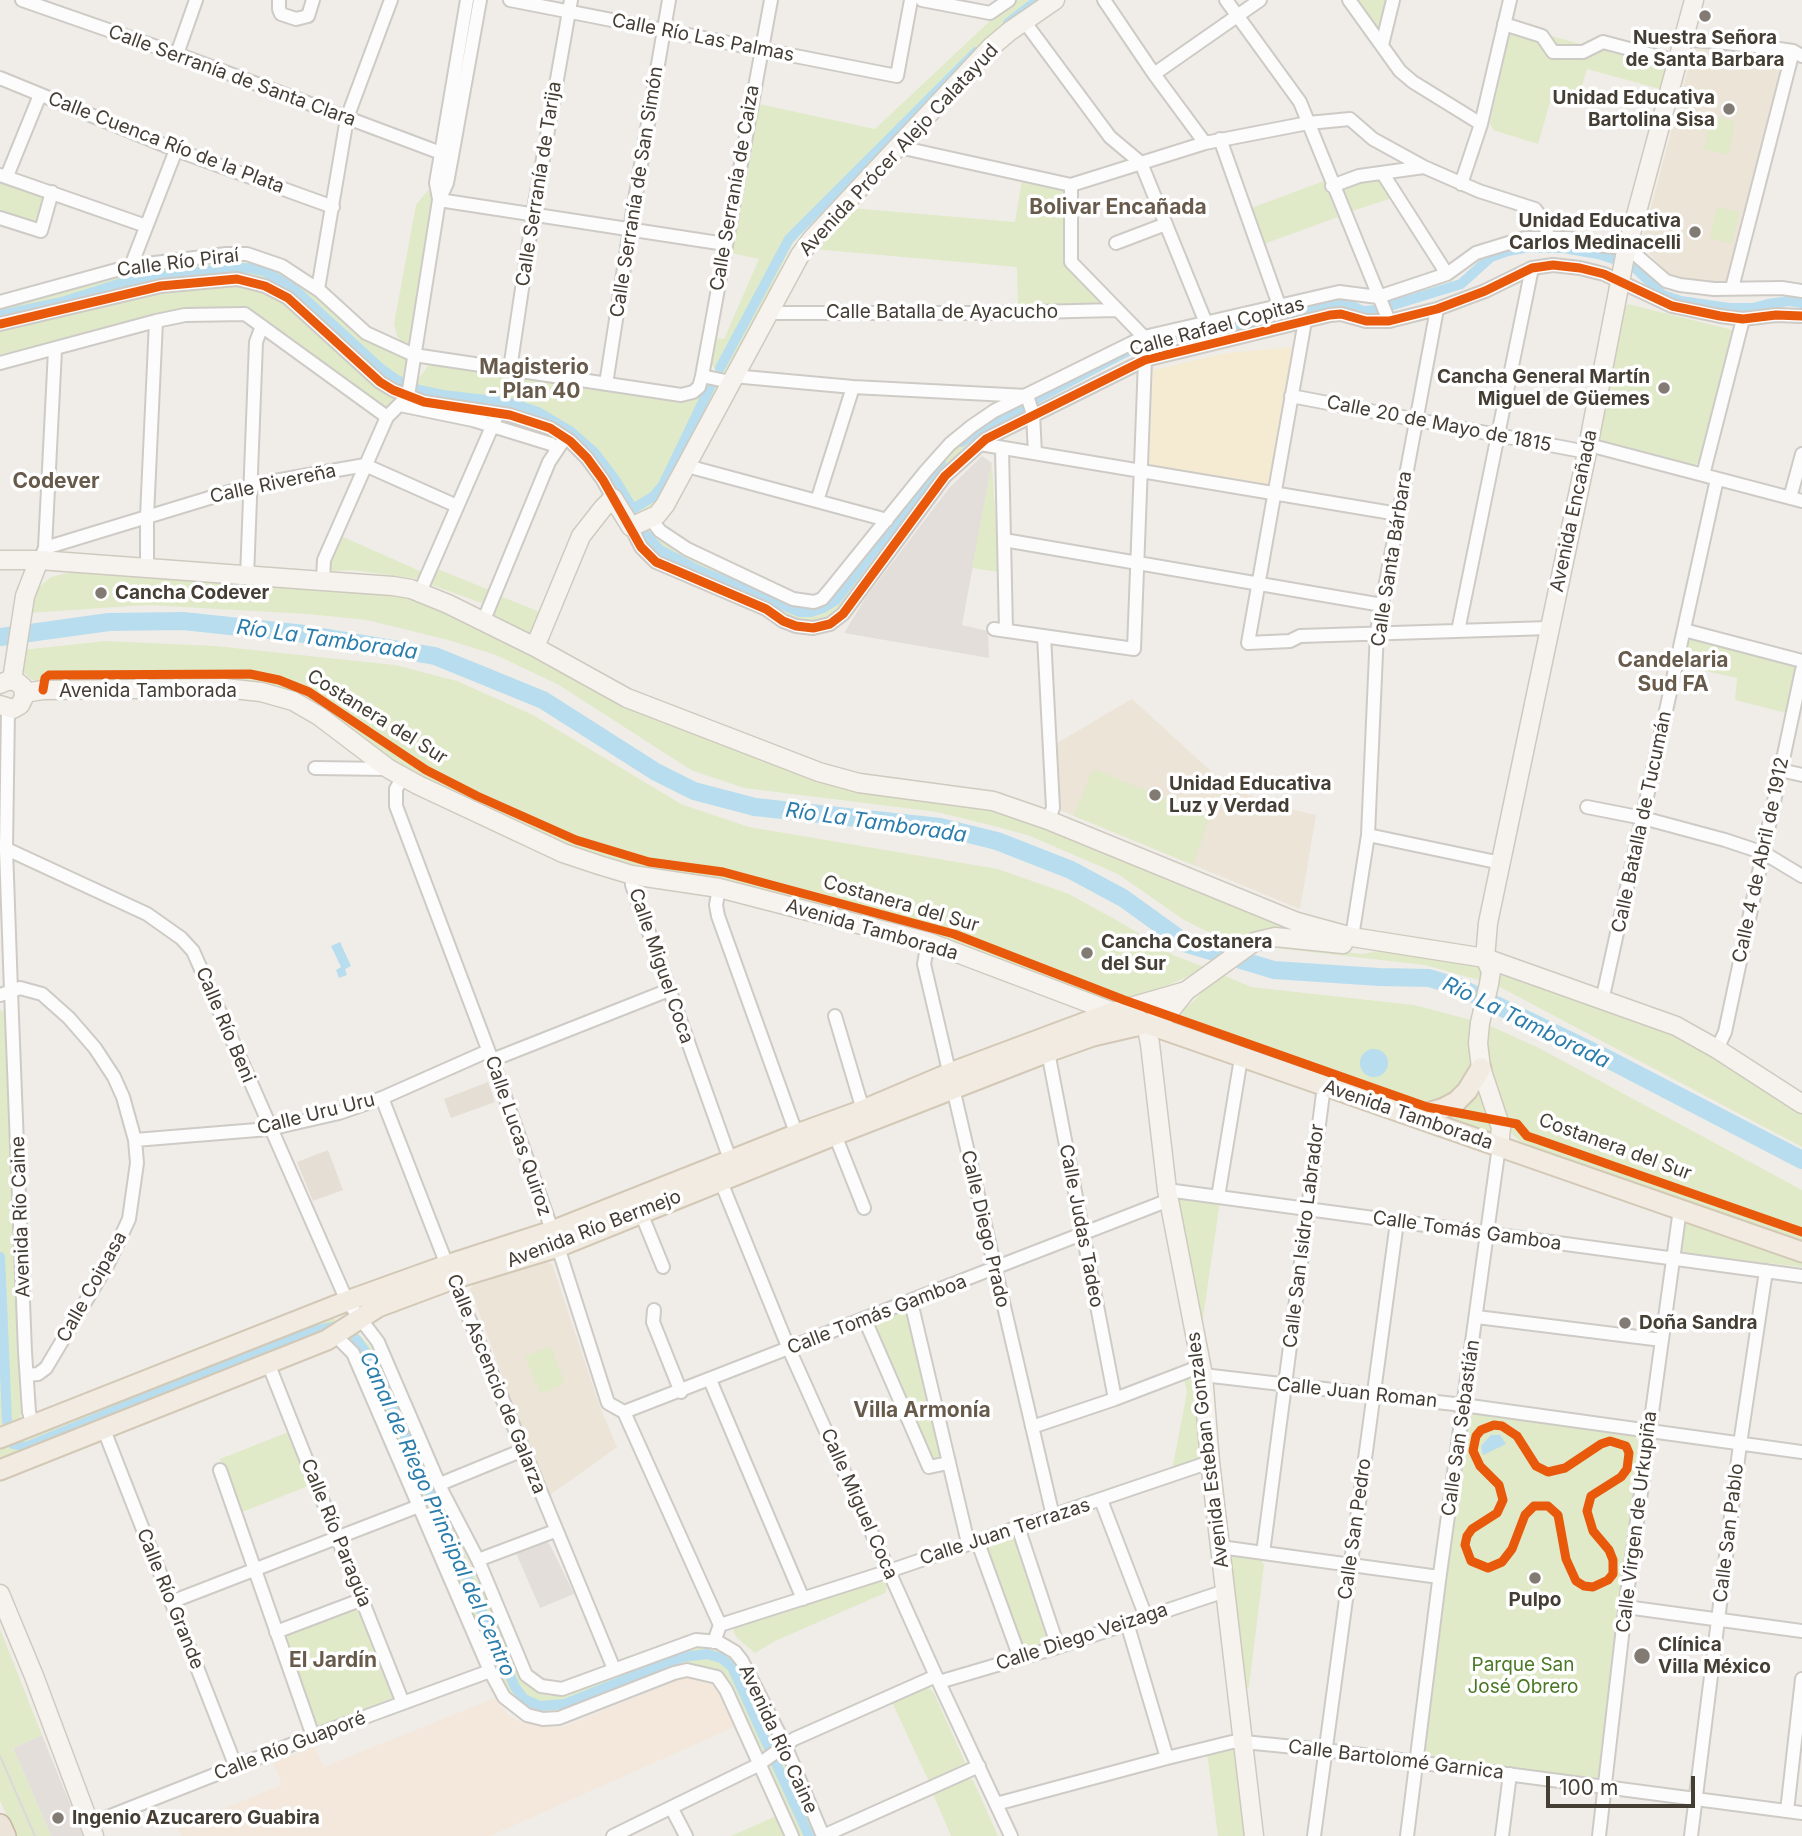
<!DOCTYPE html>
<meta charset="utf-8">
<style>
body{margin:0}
#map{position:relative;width:1802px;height:1836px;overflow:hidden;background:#f0ede8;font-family:Inter,sans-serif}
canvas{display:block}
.scale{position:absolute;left:1546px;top:1776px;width:149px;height:32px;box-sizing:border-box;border:4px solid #453e35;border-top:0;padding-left:9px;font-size:21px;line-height:24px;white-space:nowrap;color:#453e35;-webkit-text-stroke:5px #fff;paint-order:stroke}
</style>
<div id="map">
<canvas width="1802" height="1836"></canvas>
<div class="scale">100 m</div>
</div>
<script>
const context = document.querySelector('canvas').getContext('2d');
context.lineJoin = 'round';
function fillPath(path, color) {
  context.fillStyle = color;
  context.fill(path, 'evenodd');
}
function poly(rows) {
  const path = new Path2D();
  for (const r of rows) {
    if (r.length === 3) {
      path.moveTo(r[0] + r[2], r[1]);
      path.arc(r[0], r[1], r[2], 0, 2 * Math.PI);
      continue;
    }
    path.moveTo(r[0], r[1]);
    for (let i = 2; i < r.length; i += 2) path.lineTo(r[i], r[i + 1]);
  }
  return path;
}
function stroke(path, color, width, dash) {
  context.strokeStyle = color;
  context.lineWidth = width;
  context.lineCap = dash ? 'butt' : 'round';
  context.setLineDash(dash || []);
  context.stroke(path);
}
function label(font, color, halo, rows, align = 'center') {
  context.font = font + ' Inter,sans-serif';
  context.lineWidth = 7;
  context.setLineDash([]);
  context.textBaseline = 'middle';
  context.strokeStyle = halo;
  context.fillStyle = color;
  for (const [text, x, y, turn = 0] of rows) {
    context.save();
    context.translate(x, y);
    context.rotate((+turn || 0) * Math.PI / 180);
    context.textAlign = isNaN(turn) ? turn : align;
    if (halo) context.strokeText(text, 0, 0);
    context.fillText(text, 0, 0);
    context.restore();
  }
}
const residential = poly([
 [488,1082,495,1102,451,1118,444,1099],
 [328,1150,343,1190,313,1201,297,1162]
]);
const commercial = poly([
 [685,1677,715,1685,734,1727,490,1836,181,1836,177,1827,282,1785,273,1763,314,1747,324,1767,495,1698,509,1716,521,1722,563,1727]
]);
const industrial = poly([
 [982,456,992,463,962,625,988,631,989,658,844,633,866,597,950,487],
 [544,1540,550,1545,574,1594,540,1608,515,1551],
 [42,1735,83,1836,51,1836,13,1748]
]);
const education = poly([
 [1694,47,1784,60,1726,286,1668,274,1641,244],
 [1132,699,1226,785,1273,805,1316,815,1300,909,1060,810,1057,743],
 [545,1261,552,1264,600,1407,617,1447,550,1495,524,1434,470,1289,474,1282]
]);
const green = poly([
 [1018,0,1045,0,957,77,804,229,791,247,728,374,716,372,709,359,712,338,724,339,759,259,731,253,759,104,875,129,992,19],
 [1356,0,1388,0,1380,29,1378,29],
 [1510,31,1539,39,1551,36,1665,67,1660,89,1587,69,1580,93,1555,85,1538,144,1493,130,1490,123],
 [1710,116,1735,121,1729,154,1704,150],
 [1022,180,1066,190,1065,264,1101,304,1018,307,1017,267,813,249,851,208,1015,222],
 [1380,180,1392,198,1346,213,1337,188,1358,181],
 [0,181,45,197,38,220,29,222,0,214],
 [1324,181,1338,217,1264,244,1251,208],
 [428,190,434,202,410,346,405,345,397,336,394,324,416,205],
 [1717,207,1739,212,1732,243,1710,238],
 [232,261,266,265,278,270,318,295,363,337,377,346,406,357,408,379,404,391,395,387,289,295,242,274,0,321,0,310,134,270],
 [235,285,276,295,402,397,386,413,256,314,241,308,214,307,160,313,48,345,0,354,0,332,139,297],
 [1628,304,1729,329,1734,333,1700,462,1694,466,1602,443,1597,438,1624,308],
 [431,362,691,399,702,393,710,382,722,385,663,499,651,511,631,519,608,475,589,453,552,425,412,394,415,383],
 [1025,401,1028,412,984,436,840,612,829,621,813,624,795,622,650,553,637,530,651,523,658,533,814,605,928,473,973,429],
 [992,463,999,572,972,568],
 [341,536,422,572,419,579,352,570,332,571,330,565],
 [435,568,492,591,487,605,429,584],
 [72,572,392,592,418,598,801,771,996,808,1131,862,1196,892,1297,931,1242,943,1206,931,1184,920,1118,874,1030,836,998,827,937,812,744,788,691,770,559,685,496,655,448,640,367,620,307,614,147,605,29,613,39,587,51,577],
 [500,596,545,614,536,632,525,633,495,620,493,612],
 [1688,638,1796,665,1786,713,1735,700,1737,678,1683,666],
 [106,641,215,646,395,665,457,681,533,715,681,804,749,827,998,869,1069,894,1127,926,1173,955,1207,968,1171,984,1124,1000,1103,999,810,903,715,878,640,868,566,845,421,779,314,704,289,693,46,682,32,680,23,672,22,650],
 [1093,769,1210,817,1193,865,1074,816],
 [1261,944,1364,954,1390,948,1477,964,1482,970,1482,981,1425,965,1258,946],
 [1221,974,1251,987,1414,1005,1471,1020,1473,1065,1468,1078,1445,1103,1409,1108,1185,1030,1180,1019,1184,1010],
 [1505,974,1513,975,1674,1032,1802,1111,1802,1147,1496,985,1500,976],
 [0,1010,5,1012,8,1021,22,1406,19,1422,0,1430],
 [1486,1024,1537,1047,1802,1190,1802,1244,1527,1148,1512,1134,1503,1116,1484,1048],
 [1480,1082,1494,1128,1491,1134,1439,1116],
 [1179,1196,1220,1201,1202,1325,1175,1202],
 [1684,1220,1802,1259,1802,1267,1684,1254,1679,1247],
 [905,1309,908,1312,945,1461,932,1464,871,1323],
 [327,1317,341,1321,328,1333,0,1465,0,1445],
 [357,1332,371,1347,377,1358,419,1456,526,1685,544,1695,567,1696,678,1650,701,1644,715,1647,735,1658,773,1742,772,1749,765,1752,759,1751,730,1684,719,1672,707,1667,675,1666,568,1710,547,1714,530,1711,514,1699,492,1660,370,1374,350,1338],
 [551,1347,565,1384,540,1394,525,1356],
 [1189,1379,1194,1382,1202,1456,1201,1459,1172,1470,1187,1392,1184,1380],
 [1474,1413,1633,1435,1641,1444,1600,1778,1598,1780,1423,1757,1422,1753,1467,1419],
 [291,1431,313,1484,240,1513,220,1459],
 [1018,1537,1054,1644,1023,1653,984,1549],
 [1232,1554,1259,1556,1264,1565,1249,1687,1243,1690,1230,1559],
 [871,1580,884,1582,887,1585,885,1593,775,1641,755,1653,737,1638,733,1631,735,1628],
 [356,1607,360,1608,395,1697,322,1726,316,1726,314,1724,283,1635],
 [0,1629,42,1735,13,1748,51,1836,17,1836,0,1801],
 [924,1687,929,1688,934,1693,965,1762,964,1766,930,1784,892,1702],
 [1231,1747,1236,1748,1250,1836,1218,1836,1207,1753],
 [782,1758,818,1836,800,1836,769,1767],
 [968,1778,973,1780,998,1836,951,1836,934,1796,937,1790],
 [774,1817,778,1819,786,1836,731,1836]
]);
const sand = poly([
 [1292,347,1273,485,1149,465,1153,370,1227,353]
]);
const water = poly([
 [340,942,351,966,345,969,347,975,339,978,336,970,341,967,331,946],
 [1374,1063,14],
 [1491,1435,1500,1435,1506,1444,1483,1455,1481,1446]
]);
const canal = poly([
 [1008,23,1038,0],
 [0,315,62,302,134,279,233,268,249,268,264,271,293,288,380,368,397,380,419,390,443,395,511,403,538,412,570,431,594,452,614,478,633,509,654,496,663,485,712,383],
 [720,368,789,239,976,52],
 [962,442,985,426,1122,354,1158,339,1211,332,1340,304,1348,304,1363,311,1377,310,1461,284,1491,257,1508,251,1524,248,1563,248,1598,254,1632,265,1663,295,1681,301,1729,308,1753,308,1768,304,1789,301,1802,303],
 [646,535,660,550,696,569,799,612,811,612,823,608,836,600,941,463],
 [0,1257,7,1421],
 [356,1339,372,1361,515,1687,524,1699,540,1706,565,1704,682,1657,707,1654,721,1658,732,1667,809,1836],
 [13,1444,26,1447,290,1339,318,1330,332,1327,340,1328]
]);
const river = poly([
 [0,637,109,622,183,621,305,634,435,656,543,700,656,772,694,791,755,807,940,827,997,841,1071,870,1123,898,1187,944,1274,970,1379,977,1429,978,1459,987,1602,1056,1802,1160]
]);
const street = poly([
 [22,0,177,54,441,153],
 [279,0,279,9,281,14,296,19,308,16,313,0],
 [510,0,897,76,911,0],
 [922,0,990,13,1009,0],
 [1104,0,1154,74,1205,143],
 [1226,0,1300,102,1389,321],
 [1349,0,1400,71,1413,82,1481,124],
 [1024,21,1110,137,1141,163,1206,323],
 [1504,24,1542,36,1553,52,1583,52,1603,42,1679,62],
 [1685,39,1765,47,1793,51,1802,56],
 [1382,45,1393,0],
 [177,54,196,0],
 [1154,74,1260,0],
 [0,78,176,150,333,207],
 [1220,139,1279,305],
 [899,147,1071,185],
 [1383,174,1447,274],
 [0,175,146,226],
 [7,176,40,95],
 [1461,184,1481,124,1510,0],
 [1071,185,1205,143,1308,123,1350,119,1373,139,1424,167,1479,191,1535,209,1545,223,1548,237],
 [1071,185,1071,262,1144,337],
 [1332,186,1359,176,1424,167],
 [439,199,436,183,467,0],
 [439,200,725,244],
 [0,218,41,231,52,192],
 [1116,243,1166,224],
 [131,266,176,150],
 [1732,288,1793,51],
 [318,289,347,118,391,0],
 [0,302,131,266,226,254,247,254,282,266,320,291,366,333,414,355,681,395,693,392,699,387,702,376,771,0],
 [769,313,993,313,1116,310],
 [1305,321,1248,643,1290,641,1300,636,1549,628],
 [0,324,161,286,237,279,265,286,288,298,380,382,393,390,424,402,510,415,550,428,570,441,587,458,603,480,613,498],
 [0,363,156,321,185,315,245,314,387,417],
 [510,369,533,215,571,0],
 [702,376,730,382],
 [733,376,853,387,1027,396,1033,414,1035,453],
 [606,384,630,229,669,0],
 [1291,396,1587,452],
 [400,405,473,420,551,444,557,449],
 [980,444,1398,514],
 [1589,445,1802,501],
 [1002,449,1006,630],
 [687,466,887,520],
 [1703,475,1743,319],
 [1790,498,1802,454],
 [817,501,853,387],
 [650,518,660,531,687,549,793,599,814,602,822,599,828,592,925,472,950,444,972,426,994,411,1144,337,1339,292,1378,297,1447,274,1476,253,1525,238,1569,238,1604,246,1628,248,1666,281,1680,285,1714,289,1782,288,1802,291],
 [631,527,641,547,656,562,766,609,783,621,796,626,813,628,830,624,843,614,945,476,986,439,1145,360,1330,315,1341,314,1366,321,1389,321,1437,309,1485,291,1532,268,1553,265,1580,268,1604,274,1672,306,1720,316,1743,319,1776,315,1802,316],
 [1004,540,1382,605],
 [45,548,252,485,365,465,457,506],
 [42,555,45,548,55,350],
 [147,569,147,516,156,321],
 [247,577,256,342,262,326],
 [323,581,324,560,387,417,408,396,439,200,447,183,452,156,480,0],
 [420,592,498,413],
 [483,622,549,462,565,438],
 [994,629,1134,649,1145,360],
 [1684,630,1802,661],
 [1458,631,1532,268],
 [1044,636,1053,808,1048,820],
 [8,709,6,849,11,991,25,1352,29,1412,33,1426],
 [315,768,389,769],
 [1780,770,1802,775],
 [403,777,396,789,396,806,492,1060,558,1247,608,1403,624,1412,720,1625,714,1642],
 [1587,807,1643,818,1725,840,1764,853,1802,876],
 [1368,835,1501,863],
 [0,846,147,914,181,938,193,951,347,1301,378,1342,443,1493,478,1560,526,1675,541,1686,562,1689,696,1640,718,1642,735,1652,742,1661,785,1745,823,1836],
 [632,875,632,885,732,1165],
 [719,888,716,905,718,916,799,1141],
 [1352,937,1368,835,1377,631,1437,309],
 [928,942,924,964,1053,1516],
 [0,995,20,988,42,994,69,1018,95,1048,114,1077,123,1097,135,1140,137,1163,129,1219,109,1262,46,1368,38,1374,27,1375],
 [1602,1001,1717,479],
 [835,1016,863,1110],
 [1717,1049,1725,1032,1802,670],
 [1048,1052,1115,1399],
 [492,1060,669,990],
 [382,1098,447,1265,614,1669],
 [835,1135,864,1208],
 [135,1140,269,1129,339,1113,382,1098,488,1051],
 [719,1177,789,1349,936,1676,1011,1836],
 [1167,1190,1802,1276],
 [1218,1197,1241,1058],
 [641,1213,663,1267],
 [911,1302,968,1543],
 [654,1310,653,1322,681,1392],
 [1477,1317,1662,1340],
 [865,1320,929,1467,948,1463],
 [336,1336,353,1353,490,1671,504,1697,527,1715,543,1719,559,1718,674,1673,687,1670,717,1677,726,1690,792,1836],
 [268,1363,403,1703],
 [1203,1375,1463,1405,1802,1452],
 [710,1380,803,1599],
 [624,1412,1169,1200],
 [1032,1427,1115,1399,1201,1366],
 [104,1430,236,1767],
 [220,1470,313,1736],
 [440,1484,523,1450],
 [1101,1500,1146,1617],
 [1018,1527,1058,1647],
 [977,1540,1020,1658],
 [1220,1547,1439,1577],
 [1263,1553,1324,1086],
 [478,1560,555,1531],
 [171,1602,419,1506],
 [1626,1607,1802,1631],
 [1127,1623,1167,1758],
 [720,1625,889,1571,1210,1462],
 [276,1632,363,1599],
 [939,1682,1058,1647,1225,1591],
 [996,1804,1167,1758,1232,1742,1244,1742,1325,1750,1802,1813],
 [672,1809,686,1836],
 [1787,1811,1802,1679],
 [90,1824,313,1736,490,1671],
 [613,1836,758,1765,794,1739,936,1676],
 [823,1836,979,1766],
 [1314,1836,1397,1222],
 [1407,1836,1439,1581,1499,1146],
 [1502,1836,1510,1774],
 [1599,1836,1626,1601,1680,1209],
 [1691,1836,1740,1444,1766,1271]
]);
const secondary = poly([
 [0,560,39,560,323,581,393,586,411,589,448,604,535,647,627,698,819,772,859,783,993,801,1048,820,1297,922,1352,937,1485,958,1676,1026,1717,1049,1802,1104],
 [535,647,581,536,603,508,613,498,631,527,657,515,665,505,800,255,811,240,991,47,1010,31,1055,0],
 [12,680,25,596,39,560],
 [0,684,9,680,17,682,23,687,24,697,20,705,13,709,0,705],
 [24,693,43,690,224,688,261,692,293,701,319,716,389,769,418,785,563,853,599,865,632,875,719,888,928,942,1113,1012,1186,991],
 [1499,1146,1501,1128,1481,1068,1478,1043,1480,1023,1489,984,1491,971,1485,958,1488,923,1587,452,1625,256,1694,0],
 [0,1594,34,1676,94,1836],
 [1254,1836,1210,1462,1203,1375,1167,1190,1150,1044,1146,1024,1167,1015,1186,991,1254,942,1275,937,1343,944]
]);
const primary = poly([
 [1415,1117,1444,1108,1457,1101,1467,1091,1481,1068],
 [0,1438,347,1301,447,1265,552,1231,797,1134,863,1110,950,1073,1113,1012,1802,1252],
 [0,1470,327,1340,378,1307,453,1279,558,1247,835,1135,1048,1052,1093,1036,1145,1024]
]);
const highway = poly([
 [0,1825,5,1836]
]);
const tram = poly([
 [0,1756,35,1836]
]);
const cycleway = poly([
 [0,324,161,286,237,279,265,286,288,298,380,382,393,390,424,402,510,415,550,428,570,441,587,458,603,480,641,547,656,562,766,609,783,621,796,626,813,628,830,624,843,614,945,476,986,439,1145,360,1330,315,1341,314,1366,321,1389,321,1437,309,1485,291,1532,268,1553,265,1580,268,1604,274,1672,306,1720,316,1743,319,1776,315,1802,316],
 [43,690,45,678,49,675,250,674,279,680,309,692,426,770,477,796,576,840,649,862,723,872,954,934,1124,1000,1427,1107,1517,1124,1527,1136,1536,1139,1802,1232],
 [1494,1425,1502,1426,1517,1436,1536,1466,1548,1472,1565,1468,1601,1444,1610,1441,1626,1446,1629,1453,1627,1469,1621,1477,1591,1496,1587,1511,1593,1531,1609,1550,1613,1560,1613,1574,1608,1580,1593,1587,1584,1586,1576,1581,1566,1559,1558,1515,1548,1506,1534,1506,1525,1515,1512,1549,1502,1562,1488,1568,1471,1561,1465,1545,1467,1536,1472,1529,1497,1513,1503,1500,1499,1485,1480,1466,1473,1451,1476,1436,1481,1430,1494,1425]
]);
const markers = [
 [1705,16,7,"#817b74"],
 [1729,109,7,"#817b74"],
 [1695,232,7,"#817b74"],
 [1664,388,7,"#817b74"],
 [101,593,7,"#817b74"],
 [1155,795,7,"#817b74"],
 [1087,953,7,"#817b74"],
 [1625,1323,7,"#817b74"],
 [1535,1578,7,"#817b74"],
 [1642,1656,9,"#817b74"],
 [58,1818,7,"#817b74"]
];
const streetNames = [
 ["Calle Río Las Palmas",703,38,11],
 ["Calle Serranía de Santa Clara",232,76,20],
 ["Calle Cuenca Río de la Plata",166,143,21],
 ["Avenida Prócer Alejo Calatayud",899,150,-47],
 ["Calle Serranía de Tarija",539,184,-81],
 ["Calle Serranía de Caiza",735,188,-80],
 ["Calle Serranía de San Simón",637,192,-81],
 ["Calle Río Piraí",178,263,-7],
 ["Calle Batalla de Ayacucho",942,312],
 ["Calle Rafael Copitas",1217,327,-15],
 ["Calle 20 de Mayo de 1815",1439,424,11],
 ["Calle Rivereña",273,484,-12],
 ["Avenida Encañada",1574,511,-78],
 ["Calle Santa Bárbara",1392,559,-81],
 ["Avenida Tamborada",148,691],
 ["Costanera del Sur",377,717,32],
 ["Calle Batalla de Tucumán",1642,822,-78],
 ["Calle 4 de Abril de 1912",1761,860,-78],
 ["Costanera del Sur",901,904,16],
 ["Avenida Tamborada",872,930,16],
 ["Calle Miguel Coca",661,966,71],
 ["Calle Río Beni",225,1025,67],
 ["Calle Uru Uru",316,1114,-14],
 ["Avenida Tamborada",1408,1115,19],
 ["Calle Lucas Quiroz",518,1136,71],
 ["Costanera del Sur",1615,1147,20],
 ["Avenida Río Caine",21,1217,-92],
 ["Calle Judas Tadeo",1081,1226,79],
 ["Avenida Río Bermejo",594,1229,-21],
 ["Calle Diego Prado",985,1229,77],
 ["Calle Tomás Gamboa",1467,1231,8],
 ["Calle San Isidro Labrador",1304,1236,-83],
 ["Calle Coipasa",92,1287,-61],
 ["Calle Tomás Gamboa",877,1315,-21],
 ["Calle Ascencio de Galarza",496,1384,68],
 ["Calle Juan Roman",1357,1393,6],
 ["Calle San Sebastián",1461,1428,-82],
 ["Avenida Esteban Gonzales",1208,1450,-97],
 ["Calle Miguel Coca",859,1504,66],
 ["Calle Virgen de Urkupiña",1637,1522,-83],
 ["Calle San Pedro",1355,1529,-82],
 ["Calle Juan Terrazas",1005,1532,-18],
 ["Calle Río Paragúa",336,1533,68],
 ["Calle San Pablo",1729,1533,-83],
 ["Calle Río Grande",170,1599,68],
 ["Calle Diego Veizaga",1082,1637,-18],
 ["Avenida Río Caine",778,1739,65],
 ["Calle Río Guaporé",290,1746,-21],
 ["Calle Bartolomé Garnica",1396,1760,7]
];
const poiNames = [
 ["Nuestra Señora",1705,38,"center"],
 ["de Santa Barbara",1705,60,"center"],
 ["Unidad Educativa",1715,98,"right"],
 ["Bartolina Sisa",1715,120,"right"],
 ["Unidad Educativa",1681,221,"right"],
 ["Carlos Medinacelli",1681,243,"right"],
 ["Cancha General Martín",1650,377,"right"],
 ["Miguel de Güemes",1650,399,"right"],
 ["Cancha Codever",115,593],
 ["Unidad Educativa",1169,784],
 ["Luz y Verdad",1169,806],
 ["Cancha Costanera",1101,942],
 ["del Sur",1101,964],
 ["Doña Sandra",1639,1323],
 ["Pulpo",1535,1600,"center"],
 ["Clínica",1658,1645],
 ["Villa México",1658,1667],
 ["Ingenio Azucarero Guabira",72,1818]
];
const parkNames = [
 ["Parque San",1523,1665],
 ["José Obrero",1523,1687]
];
const neighbourhoodNames = [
 ["Bolivar Encañada",1118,208],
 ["Magisterio",534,368],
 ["- Plan 40",534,392],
 ["Codever",56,482],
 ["Candelaria",1673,661],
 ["Sud FA",1673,685],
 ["Villa Armonía",922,1411],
 ["El Jardín",333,1661]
];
const waterNames = [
 ["Río La Tamborada",327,640,8],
 ["Río La Tamborada",876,823,8],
 ["Río La Tamborada",1526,1023,26],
 ["Canal de Riego Principal del Centro",437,1514,66]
];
fillPath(residential, '#e4ded5');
fillPath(commercial, '#f3e8db');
fillPath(industrial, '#e3ded9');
fillPath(education, '#ebe4d7');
fillPath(green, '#e0eac8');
fillPath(sand, '#f4ebd2');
fillPath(water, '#b8ddee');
stroke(canal, '#b8ddee', 10);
stroke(river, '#b8ddee', 18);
stroke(street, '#cecbc6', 16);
stroke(secondary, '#cfcabf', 21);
stroke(primary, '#d2c8b5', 23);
stroke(highway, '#c8b8a3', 24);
stroke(street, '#fdfcfc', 12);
stroke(secondary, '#f6f3ee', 18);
stroke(primary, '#f1ebe2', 19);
stroke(highway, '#ece4d8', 21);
stroke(tram, '#d9d9d8', 2);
stroke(cycleway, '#e8590c', 9);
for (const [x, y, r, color] of markers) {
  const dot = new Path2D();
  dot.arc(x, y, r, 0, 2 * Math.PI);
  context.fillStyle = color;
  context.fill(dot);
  stroke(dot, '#fff', 2.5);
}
label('19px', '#453e35', '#fff', streetNames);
label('bold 19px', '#453e35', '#fff', poiNames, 'left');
label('19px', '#4b7827', '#fff', parkNames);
label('bold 21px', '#685b4c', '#fff', neighbourhoodNames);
label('italic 21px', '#2b7dab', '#fff', waterNames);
</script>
